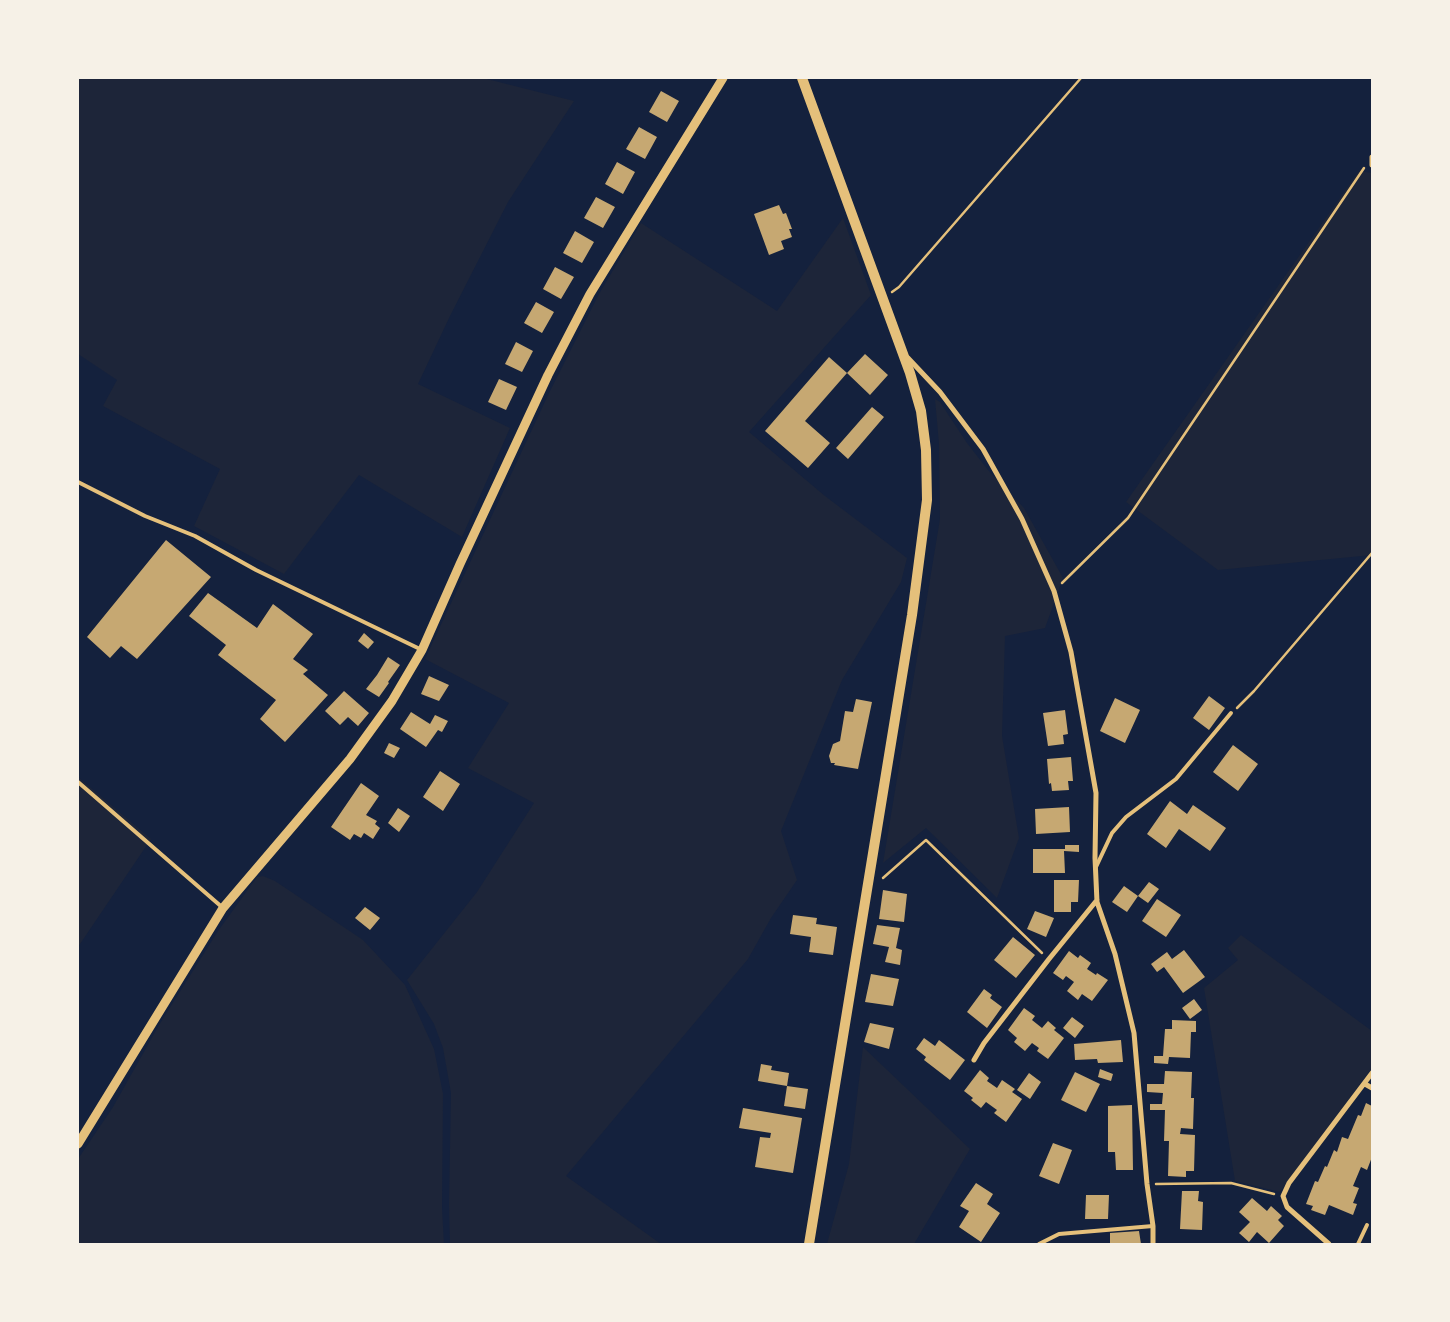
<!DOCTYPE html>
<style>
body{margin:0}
#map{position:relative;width:1450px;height:1322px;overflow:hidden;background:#14213d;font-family:Roboto,sans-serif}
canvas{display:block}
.frame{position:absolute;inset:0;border:79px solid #f6f1e7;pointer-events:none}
</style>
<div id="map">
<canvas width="1450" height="1322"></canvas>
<div class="frame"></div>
</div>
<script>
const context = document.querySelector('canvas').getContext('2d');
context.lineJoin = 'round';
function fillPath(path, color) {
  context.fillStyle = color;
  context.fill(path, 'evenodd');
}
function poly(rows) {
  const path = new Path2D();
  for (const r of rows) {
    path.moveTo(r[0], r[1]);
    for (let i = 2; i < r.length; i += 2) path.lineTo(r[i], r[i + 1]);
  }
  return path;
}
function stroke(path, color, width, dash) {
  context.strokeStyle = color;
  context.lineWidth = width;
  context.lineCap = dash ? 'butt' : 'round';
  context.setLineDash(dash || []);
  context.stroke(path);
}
const green = poly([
 [78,78,483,78,574,101,508,202,450,316,418,384,510,428,462,537,359,475,284,574,194,526,220,469,103,406,117,380,78,354],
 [1359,171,1372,173,1372,555,1218,570,1126,502],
 [843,218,871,295,749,432,825,496,907,558,901,582,842,680,781,831,797,880,771,918,748,959,566,1176,661,1244,450,1244,449,1205,451,1093,443,1048,434,1024,407,980,477,892,534,803,468,768,509,703,425,659,549,393,599,294,641,223,777,311],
 [935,399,940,402,967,443,988,470,1024,508,1063,578,1045,628,1005,636,1002,736,1019,838,997,898,926,828,883,863,940,519,939,444],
 [78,777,151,839,78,947],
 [263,876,275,881,363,940,405,985,434,1049,443,1094,442,1208,444,1244,78,1244,78,1159,113,1107,159,1025,218,931,257,877],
 [1241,935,1372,1031,1372,1068,1280,1192,1235,1181,1204,988,1238,960,1228,948],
 [863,1047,970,1149,914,1244,827,1244,849,1164]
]);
const building = poly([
 [661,91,679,101,667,122,649,112],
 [639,127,657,137,645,159,626,149],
 [617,162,635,172,623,194,605,184],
 [596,197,615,207,603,228,584,218],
 [779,205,783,214,786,213,792,229,789,229,792,237,781,241,784,249,769,255,754,214],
 [575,231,594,242,582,263,563,253],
 [555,267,574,277,561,299,543,289],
 [536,302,554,312,542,333,524,323],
 [516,342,533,351,522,372,505,364],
 [865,354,888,375,870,395,847,373],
 [829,357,847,373,805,421,830,443,808,468,765,431],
 [499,379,517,387,506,410,488,402],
 [872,407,884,417,848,459,836,448],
 [166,540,211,577,137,659,121,646,110,658,87,637],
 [208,593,257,628,273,604,313,634,293,659,308,670,303,674,328,695,285,742,260,719,276,700,218,655,226,645,189,616],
 [364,633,374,642,368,649,358,641],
 [388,657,400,665,388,682,389,683,379,697,366,689,377,675],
 [429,676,449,685,439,701,421,694],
 [344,691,369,713,358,726,348,717,340,725,325,711],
 [1209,696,1225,708,1209,730,1193,718],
 [1115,698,1140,710,1125,743,1100,731],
 [856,699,872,702,858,769,834,765,835,763,831,763,829,756,833,744,840,741,845,711,853,712],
 [1065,710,1068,734,1063,735,1064,744,1048,746,1043,713],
 [411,712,430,724,435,715,448,721,442,732,438,730,426,747,400,729],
 [389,743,400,748,394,758,384,753],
 [1233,745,1258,764,1238,791,1213,772],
 [1071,757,1073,781,1068,781,1069,790,1052,791,1051,783,1049,784,1047,759],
 [440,771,460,784,443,811,423,797],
 [361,783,379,796,366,815,377,821,375,824,380,828,373,839,364,833,361,838,354,834,350,840,331,827],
 [1170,801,1187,814,1193,805,1226,828,1210,851,1179,829,1166,848,1147,834],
 [1069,807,1070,832,1036,834,1035,809],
 [398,808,410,816,399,832,388,823],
 [1065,845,1079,845,1079,852,1064,851,1065,873,1033,873,1033,849,1065,849],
 [1054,880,1079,880,1078,902,1071,902,1071,912,1054,912],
 [1149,882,1159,889,1148,903,1138,896],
 [1124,886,1138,896,1127,912,1112,902],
 [883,890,907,894,904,922,879,919],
 [1157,899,1181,915,1166,937,1142,921],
 [365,907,380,918,370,930,355,918],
 [1035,911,1054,918,1046,937,1027,929],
 [793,915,817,918,816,924,837,927,833,955,809,952,811,937,790,934],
 [877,925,900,928,896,948,902,950,900,965,885,962,889,947,873,944],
 [1013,937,1035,955,1016,978,994,960],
 [1184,950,1205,977,1183,993,1164,967,1157,972,1151,964,1167,952,1172,959],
 [1069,951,1078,958,1080,955,1091,963,1087,969,1096,975,1097,973,1108,980,1092,1001,1082,994,1078,1000,1067,991,1074,982,1066,976,1063,980,1053,973],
 [871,974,899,979,893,1006,865,1002],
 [984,989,992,995,990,998,1002,1007,987,1028,967,1012],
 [1194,999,1202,1010,1190,1019,1182,1008],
 [1024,1008,1035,1016,1032,1020,1042,1028,1048,1021,1056,1028,1054,1030,1064,1038,1048,1059,1037,1051,1039,1048,1032,1043,1025,1051,1014,1042,1017,1038,1008,1030],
 [1072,1017,1084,1026,1075,1038,1063,1028],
 [1172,1020,1196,1021,1196,1032,1191,1032,1190,1058,1169,1057,1168,1064,1154,1063,1154,1056,1163,1056,1165,1029,1172,1029],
 [870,1023,894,1028,889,1049,864,1042],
 [924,1038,935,1046,939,1040,965,1060,950,1080,924,1060,926,1057,916,1049],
 [1121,1040,1123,1062,1098,1063,1097,1059,1075,1060,1074,1044],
 [761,1064,772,1066,771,1070,789,1073,787,1086,758,1081],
 [1100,1069,1113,1074,1111,1081,1098,1077],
 [980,1070,989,1078,987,1081,997,1088,1002,1080,1015,1089,1012,1092,1022,1099,1006,1122,994,1113,997,1110,986,1102,981,1108,971,1100,973,1098,964,1091],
 [1165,1071,1192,1072,1191,1098,1194,1098,1193,1129,1181,1128,1180,1134,1195,1135,1194,1171,1186,1171,1186,1177,1168,1176,1169,1141,1164,1141,1165,1110,1150,1110,1150,1104,1162,1104,1163,1093,1147,1092,1147,1084,1164,1084],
 [1075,1072,1100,1084,1086,1112,1061,1100],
 [1029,1073,1041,1082,1030,1099,1017,1090],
 [787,1086,808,1089,805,1109,784,1106],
 [1366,1103,1372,1106,1372,1157,1367,1170,1361,1167,1353,1186,1359,1188,1353,1203,1357,1204,1353,1215,1329,1205,1325,1215,1311,1210,1313,1206,1306,1204,1315,1181,1318,1182,1325,1166,1327,1167,1334,1150,1337,1152,1342,1137,1348,1139,1358,1115,1361,1116],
 [1132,1105,1133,1170,1116,1170,1115,1152,1108,1152,1108,1106],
 [743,1108,802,1118,793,1173,755,1167,760,1137,770,1138,771,1133,739,1128],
 [1053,1143,1072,1150,1059,1184,1039,1176],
 [976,1183,993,1194,987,1204,1000,1213,981,1242,959,1227,969,1211,960,1206],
 [1182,1191,1199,1191,1198,1201,1203,1202,1202,1230,1180,1229],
 [1086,1195,1109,1195,1108,1219,1085,1219],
 [1252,1198,1267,1211,1271,1206,1282,1216,1278,1220,1284,1226,1269,1243,1257,1232,1249,1242,1239,1233,1250,1222,1239,1212],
 [1139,1231,1141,1244,1110,1244,1110,1233]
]);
const path = poly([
 [892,292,899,287,1081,78],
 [1062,583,1128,518,1364,168],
 [1237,708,1254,691,1372,553],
 [883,878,926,840,1042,953],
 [1156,1184,1231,1183,1274,1194]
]);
const service = poly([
 [78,482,145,516,195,536,256,570,422,650],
 [78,782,223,908],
 [1096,867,1112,833,1126,817,1176,779,1231,713],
 [1039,1244,1059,1234,1153,1226],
 [1358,1244,1367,1225]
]);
const minor = poly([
 [1372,157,1372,165],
 [908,358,940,392,983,449,1022,519,1054,591,1071,652,1096,793,1095,858,1097,902,1115,954,1134,1033,1147,1184,1153,1226,1153,1244],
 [974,1060,984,1043,1049,959,1097,900],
 [1365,1084,1372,1088],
 [1329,1244,1287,1207,1283,1196,1289,1183,1372,1073]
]);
const tertiary = poly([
 [78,1144,223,908,350,759,392,701,422,650,460,564,548,375,590,294,723,78]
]);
const secondary = poly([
 [802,78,910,373,921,411,926,450,927,500,912,615,809,1244]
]);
fillPath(green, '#1d2539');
fillPath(building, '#c6a872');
stroke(path, '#e5c07b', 2.5);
stroke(service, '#e5c07b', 4);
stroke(minor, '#e5c07b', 5);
stroke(tertiary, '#e5c07b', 9);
stroke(secondary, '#e5c07b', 10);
</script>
